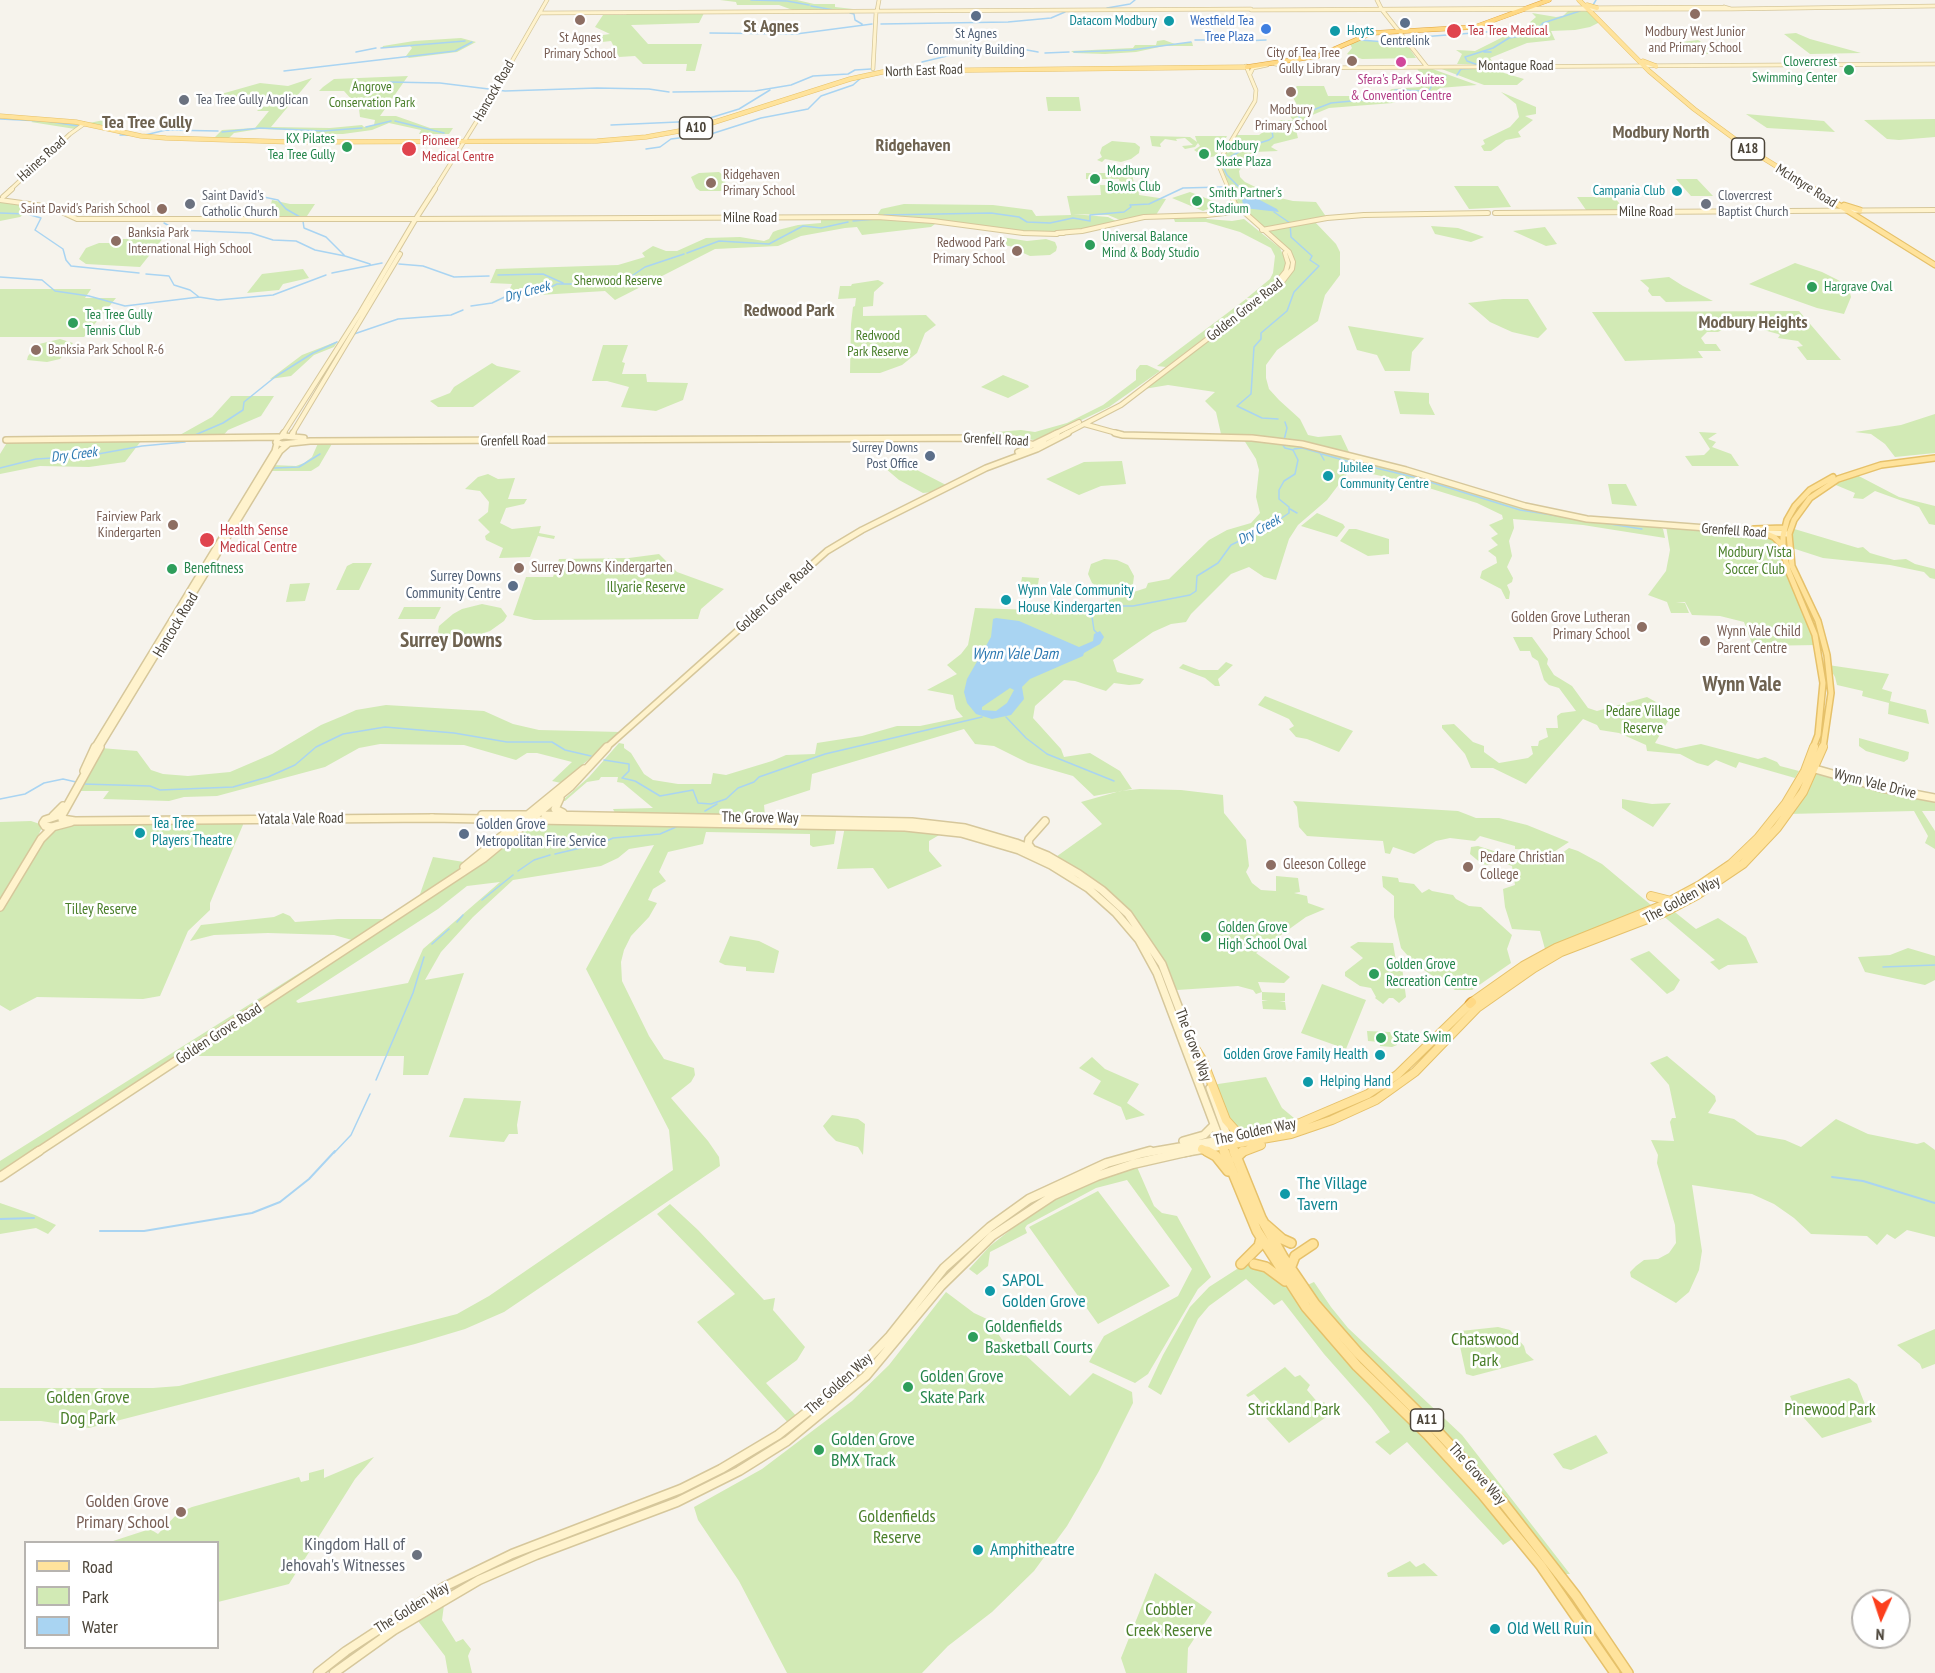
<!DOCTYPE html>
<style>
body{margin:0}
#map{position:relative;width:1935px;height:1673px;overflow:hidden;background:#f6f3ec;font-family:"PT Sans Narrow",sans-serif}
canvas{display:block}
.legend{position:absolute;left:24px;top:1541px;width:195px;height:108px;box-sizing:border-box;background:#fff;border:2px solid #b7b4b0;margin:0;padding:8px 10px;list-style:none;font-size:18px;color:#4b4439}
.legend li{display:flex;align-items:center;gap:12px;height:30px}
.legend b{width:30px;border:2px solid #b7b4b0}
.north{position:absolute;left:1851px;top:1589px;width:60px;height:60px;box-sizing:border-box;background:#fff;border:2px solid #b7b4b0;border-radius:50%;rotate:183deg;font-size:16px;font-weight:700;line-height:24px;text-align:center;color:#4b4439}
.north::after{content:'';display:block;margin:auto;width:21px;height:27px;background:#fc3f1d;clip-path:polygon(50% 0,100% 100%,50% 72%,0 100%)}
</style>
<div id="map">
<canvas width="1935" height="1673"></canvas>
<ul class="legend">
<li><b style="height:8px;background:#ffe39c"></b>Road</li>
<li><b style="height:16px;background:#d2eab5"></b>Park</li>
<li><b style="height:16px;background:#a9d4f2"></b>Water</li>
</ul>
<div class="north">N</div>
</div>
<script>
const context = document.querySelector('canvas').getContext('2d');
context.lineJoin = 'round';
function fillPath(path, color) {
  context.fillStyle = color;
  context.fill(path, 'evenodd');
}
function poly(rows) {
  const path = new Path2D();
  for (const r of rows) {
    path.moveTo(r[0], r[1]);
    for (let i = 2; i < r.length; i += 2) path.lineTo(r[i], r[i + 1]);
  }
  return path;
}
function stroke(path, color, width, dash) {
  context.strokeStyle = color;
  context.lineWidth = width;
  context.lineCap = dash ? 'butt' : 'round';
  context.setLineDash(dash || []);
  context.stroke(path);
}
function label(font, color, halo, rows, align = 'center') {
  context.font = font + ' "PT Sans Narrow",sans-serif';
  context.lineWidth = 5;
  context.setLineDash([]);
  context.textBaseline = 'middle';
  context.strokeStyle = halo;
  context.fillStyle = color;
  for (const [text, x, y, turn = 0] of rows) {
    context.save();
    context.translate(x, y);
    context.rotate((+turn || 0) * Math.PI / 180);
    context.textAlign = isNaN(turn) ? turn : align;
    if (halo) context.strokeText(text, 0, 0);
    context.fillText(text, 0, 0);
    context.restore();
  }
}
const green = poly([
 [720,0,797,0,814,4,835,4,835,7,862,10,798,12,779,5,737,5,736,2],
 [1570,9,1590,11,1600,22,1590,27,1575,30,1551,31,1555,40,1527,43,1490,58,1495,65,1457,64,1462,54,1456,50,1475,51,1505,36,1527,33,1516,28,1531,26,1529,23,1536,17,1532,13,1556,17,1563,16],
 [628,13,704,13,699,23,631,25,648,44,702,44,695,71,686,71,687,64,643,64,635,56,619,57,611,41,584,44,582,38,610,34,595,27,603,15,626,15],
 [1796,33,1810,39,1861,53,1810,54,1784,34],
 [461,38,476,42,457,52,409,58,406,56,412,48,410,46,382,48,383,46,414,41],
 [1164,40,1175,44,1192,42,1193,46,1164,46,1136,52,1105,54,1074,53,1071,51,1133,48,1135,45,1156,45,1157,41],
 [1363,40,1383,42,1388,46,1408,46,1416,58,1362,59,1347,54,1352,48,1350,44],
 [1698,40,1717,52,1721,54,1686,54,1674,43],
 [1416,67,1427,67,1477,85,1439,88,1445,95,1441,96,1407,94,1409,96,1393,103,1329,108,1310,116,1307,123,1295,126,1298,138,1274,144,1271,147,1278,151,1254,152,1239,171,1240,177,1245,182,1276,197,1293,201,1316,202,1327,218,1314,221,1336,244,1340,252,1340,275,1325,295,1318,321,1277,350,1266,365,1266,378,1269,389,1279,400,1300,419,1308,435,1318,437,1341,435,1349,452,1290,439,1221,434,1216,412,1205,401,1215,392,1168,385,1144,389,1289,276,1293,262,1287,249,1239,208,1219,165,1235,135,1259,135,1272,126,1280,124,1279,120,1293,120,1285,110,1297,105,1290,92,1297,86,1324,86,1328,96,1378,96,1392,89,1420,87,1426,82],
 [1498,67,1504,73,1524,79,1517,85,1484,85,1439,68],
 [408,76,380,116,396,116,430,128,453,128,449,134,419,134,421,130,389,123,372,130,343,134,307,134,308,133,292,130,259,129,234,133,227,140,213,139,222,130,255,128,269,111,257,111,261,107,271,106,239,102,234,95,207,98,260,83,288,86,312,78,271,127,330,128,362,125,364,127,374,125,375,120,360,117,359,109,354,104,355,101,352,100,344,91,319,91,323,87,334,79],
 [1501,92,1536,107,1536,114,1525,116,1533,120,1518,132,1521,137,1506,140,1491,151,1484,151,1481,146,1485,144,1483,140,1510,127,1519,117,1516,104],
 [1046,97,1079,97,1081,111,1048,111],
 [1746,114,1824,121,1835,132,1767,128],
 [119,117,122,118,112,129,85,124,75,129,31,122,36,119,84,124],
 [1935,119,1935,137,1899,140,1887,139,1864,120],
 [1150,136,1190,137,1197,142,1195,136,1227,136,1216,156,1206,158,1194,150,1200,146,1198,143,1195,147,1185,149,1182,146,1193,145,1185,138,1176,139,1177,141,1165,139,1160,144,1161,147,1152,146],
 [1112,141,1135,143,1140,147,1139,153,1131,159,1121,162,1105,159,1102,162,1097,160,1102,157,1100,153,1102,147],
 [719,172,723,175,727,187,722,191,700,191,696,188,691,177,699,173],
 [1086,173,1132,173,1134,184,1120,184,1119,179,1086,179],
 [1676,179,1697,179,1713,196,1691,196],
 [1100,185,1138,186,1139,195,1166,199,1156,215,1120,220,1108,215,1073,214,1108,217,1118,222,1094,228,1048,234,939,221,931,227,862,235,857,227,845,228,801,236,778,246,715,249,615,300,605,291,506,297,512,284,490,283,496,269,618,265,645,257,642,253,653,246,666,251,677,251,706,238,740,237,764,241,769,239,773,232,778,230,798,225,821,223,821,217,876,217,881,209,904,204,993,205,1032,210,1036,216,1071,215,1067,196,1101,195],
 [1454,186,1498,186,1511,207,1469,209],
 [1190,192,1221,204,1203,211,1172,198],
 [1577,197,1614,197,1625,210,1586,210],
 [272,200,290,204,315,204,305,219,270,219,278,209,270,208],
 [0,201,38,205,20,217,0,221],
 [1173,216,1205,216,1207,219,1232,221,1244,219,1280,248,1287,264,1285,271,1279,278,1255,298,1247,298,1270,279,1273,273,1275,256,1271,248,1240,232,1206,222,1175,222],
 [1431,226,1458,228,1484,237,1471,242,1435,234],
 [1545,227,1557,244,1546,246,1513,231],
 [153,234,164,234,164,237,140,267,86,264,79,259,86,248,99,243,120,243,123,239,149,239],
 [1001,237,1027,241,1046,239,1055,242,1057,247,1056,251,1050,255,1030,256,1021,252,1021,248,996,244],
 [1795,263,1822,272,1840,281,1849,289,1851,297,1844,314,1817,308,1749,284],
 [303,269,309,278,283,284,279,290,247,293,262,274],
 [1669,277,1683,286,1713,301,1666,302,1660,296,1652,296,1648,291,1649,288,1640,280],
 [878,280,884,283,874,292,873,306,863,307,863,316,926,315,936,325,925,333,917,353,902,365,880,373,850,373,851,324,853,307,855,306,856,298,838,299,840,286,851,286,852,284],
 [0,289,91,289,85,298,116,298,84,337,0,337],
 [1246,299,1250,303,1166,367,1157,366],
 [1503,299,1528,299,1547,329,1538,338,1512,332,1490,322,1468,303],
 [1799,311,1841,360,1807,360,1797,347,1803,346,1798,341,1778,338,1780,335,1778,334,1760,329,1756,326,1762,325,1758,319,1734,319,1734,322,1718,322,1724,329,1718,332,1707,332,1701,338,1705,344,1716,344,1721,351,1698,351,1703,358,1625,361,1592,312],
 [1348,326,1424,338,1412,352,1410,371,1385,371,1377,355,1357,350],
 [60,339,73,343,60,359,47,362,27,360,28,356,39,344],
 [338,341,334,347,314,355,291,376,270,379,302,355],
 [603,345,628,345,622,362,625,363,622,374,646,374,647,382,688,383,683,400,656,411,621,407,629,387,607,381,592,381],
 [492,363,497,366,521,371,473,407,438,407,430,401,450,393,454,387],
 [1140,365,1147,365,1160,371,1109,407,1042,439,1034,440,985,433,1021,430,1035,432,1067,423,1103,405,1136,380,1136,370],
 [1003,375,1028,385,1029,387,1008,398,981,387],
 [1394,391,1429,393,1429,403,1435,415,1400,414],
 [231,396,274,396,261,416,228,430,221,438,178,436,212,417],
 [1935,414,1935,453,1895,457,1885,444,1871,434,1855,432,1901,425],
 [1699,432,1717,433,1708,439,1716,442,1712,447,1731,454,1739,466,1692,466,1685,456,1704,455,1710,449],
 [1242,437,1272,439,1359,458,1327,500,1298,525,1289,539,1276,580,1264,577,1249,567,1231,574,1191,614,1186,622,1171,624,1153,632,1113,660,1117,672,1144,679,1140,684,1129,685,1114,683,1106,691,1075,681,1064,680,1035,706,1033,718,1061,749,1064,757,1090,753,1120,771,1132,789,1094,796,1073,776,1028,763,994,746,975,744,964,729,812,774,810,790,764,805,765,816,615,813,613,809,653,808,623,783,617,782,618,777,601,777,599,780,587,782,565,801,562,801,589,777,619,743,624,744,624,748,631,753,644,774,653,780,678,784,711,784,713,773,726,775,772,761,786,755,815,754,817,743,862,736,897,726,920,726,963,717,956,709,953,695,927,690,957,674,947,665,961,654,968,645,975,608,1061,611,1062,603,1087,604,1103,602,1146,588,1148,583,1169,579,1209,540,1227,530,1251,523,1260,513,1256,497,1259,470,1256,459],
 [8,441,141,441,125,462,89,467,40,466,0,474,0,454],
 [319,441,333,442,319,466,311,471,269,471,272,465,296,466,304,463,312,457],
 [1364,460,1535,509,1660,527,1663,529,1665,538,1583,525,1513,519,1514,528,1509,541,1512,556,1507,567,1513,578,1512,582,1507,585,1510,592,1509,599,1506,599,1501,589,1480,578,1482,571,1497,563,1496,557,1488,551,1498,545,1491,538,1498,534,1489,525,1503,519,1502,515,1477,503,1416,484,1355,470],
 [897,461,918,468,917,470,946,485,933,492,923,493,899,480,885,468],
 [1122,461,1126,484,1101,486,1079,495,1046,479,1084,462],
 [1853,473,1899,497,1935,506,1935,525,1929,524,1919,507,1875,491,1863,499,1853,498,1855,493,1831,483],
 [488,474,498,479,515,478,508,499,527,499,524,504,506,508,500,523,512,529,541,526,539,533,555,536,554,539,538,536,530,557,499,558,503,548,486,540,485,536,490,532,478,520,488,512,489,502,480,491,465,489,478,477],
 [1608,484,1626,484,1637,506,1612,504],
 [1317,513,1343,524,1345,527,1337,537,1301,526],
 [1666,526,1773,536,1782,546,1784,558,1818,645,1753,646,1744,622,1720,616,1692,615,1685,602,1676,602,1685,603,1689,613,1671,613,1667,602,1648,595,1666,571,1670,550],
 [1791,528,1858,548,1863,547,1870,553,1894,560,1906,559,1915,564,1935,569,1935,579,1930,578,1924,572,1890,565,1823,558,1789,547],
 [1349,529,1356,529,1389,539,1389,554,1368,556,1340,541],
 [659,554,677,572,724,589,701,609,698,619,534,620,513,615,526,577,553,577,559,559,629,558],
 [1104,559,1117,560,1128,565,1134,576,1133,584,1116,592,1102,590,1092,583,1088,574,1091,564],
 [353,563,372,563,359,590,336,590,347,566],
 [1022,577,1039,578,1036,597,1019,596],
 [310,583,305,601,286,602,290,584],
 [482,604,501,608,507,616,504,621,490,631,469,638,452,639,442,637,438,632,439,626,453,614,462,609],
 [404,607,441,607,435,619,398,619],
 [1513,637,1532,637,1548,659,1547,664,1554,675,1572,686,1588,708,1597,711,1647,697,1665,707,1669,713,1668,721,1655,743,1676,749,1701,744,1758,759,1765,757,1777,762,1780,766,1799,771,1795,778,1739,762,1736,768,1716,760,1708,766,1697,763,1680,754,1647,751,1646,745,1619,733,1600,730,1597,725,1583,719,1526,784,1493,768,1471,768,1465,754,1442,728,1442,725,1454,724,1473,742,1484,746,1484,752,1499,763,1528,758,1533,754,1531,746,1538,746,1539,741,1548,737,1546,728,1558,728,1557,716,1561,713,1576,711,1559,688,1549,685,1544,680,1538,661,1532,657,1530,651,1520,651],
 [1226,662,1233,665,1218,679,1220,686,1215,686,1205,678,1179,668,1183,664,1199,670,1218,670],
 [1828,665,1889,674,1882,689,1892,692,1890,701,1926,710,1929,724,1888,714,1889,703,1862,696,1863,691,1837,685,1835,677],
 [1265,696,1353,731,1339,752,1307,739,1296,737,1289,729,1294,726,1289,719,1258,705],
 [386,705,484,711,513,724,539,730,621,732,561,783,552,781,572,762,537,753,527,753,516,760,464,745,380,744,359,748,325,767,217,796,184,797,169,801,103,799,109,791,78,791,101,748,137,751,151,770,163,774,188,776,230,772,272,754,321,725,345,715,356,710],
 [1859,738,1909,752,1908,759,1904,762,1866,751,1859,746],
 [1815,769,1935,798,1935,811,1922,811,1935,831,1935,849,1925,843,1928,836,1914,811,1788,814],
 [1140,789,1181,790,1223,795,1224,813,1246,840,1249,866,1246,872,1252,883,1261,890,1276,891,1276,876,1298,878,1300,892,1294,893,1307,896,1308,903,1325,909,1306,917,1256,953,1290,977,1284,983,1258,982,1262,992,1285,993,1285,1001,1279,1001,1285,1002,1286,1010,1263,1009,1262,1001,1268,1001,1262,1000,1262,992,1256,994,1253,990,1238,986,1177,990,1144,935,1109,897,1053,859,1102,824,1081,802,1120,791],
 [1622,799,1652,804,1671,803,1653,827,1622,808],
 [1293,801,1458,811,1476,818,1499,818,1527,825,1569,842,1546,857,1536,850,1515,849,1515,846,1480,836,1475,841,1450,838,1436,841,1414,854,1393,847,1390,854,1385,853,1383,841,1307,836,1299,827,1297,807],
 [245,820,210,903,210,910,188,931,160,996,143,999,37,997,10,1011,0,1005,0,822,31,821,43,825,26,863,48,831,66,823],
 [541,820,837,825,834,844,813,847,810,845,810,834,706,832,703,844,668,852,659,872,666,881,653,889,648,900,657,903,649,917,631,936,624,950,621,962,622,981,649,1036,664,1059,694,1068,695,1075,691,1082,671,1098,708,1141,719,1157,720,1166,504,1312,465,1329,415,1344,89,1428,41,1421,0,1421,0,1388,153,1388,179,1386,457,1314,489,1296,673,1170,669,1130,586,969,654,845,629,849,618,858,601,866,513,880,473,917,441,952,425,980,464,973,428,1075,403,1075,404,1056,184,1056,0,1176,0,1161,352,940,334,935,268,933,214,935,190,941,201,925,274,917,283,913,290,916,295,922,338,919,385,919,419,897,433,857,470,863,521,827,530,826],
 [500,882,423,949,408,983,298,1003,296,1001,438,909,467,886],
 [845,826,946,831,929,841,929,851,942,866,888,889,873,868,837,869],
 [1478,846,1516,858,1542,858,1547,864,1569,848,1578,851,1602,864,1651,905,1545,949,1540,931,1512,929,1505,907,1503,889,1515,885,1512,866,1501,862,1488,865,1482,864,1470,854,1471,847],
 [1382,876,1398,878,1399,882,1414,884,1422,893,1429,889,1432,891,1453,895,1456,899,1469,906,1481,907,1512,935,1507,949,1511,963,1472,990,1455,990,1442,982,1415,964,1401,948,1394,917,1394,896,1383,887],
 [1671,909,1696,929,1718,918,1746,937,1758,963,1728,965,1719,970,1710,962,1715,960,1661,914],
 [730,936,759,941,779,951,774,973,746,971,746,967,725,965,719,962],
 [1358,942,1393,943,1397,967,1402,967,1406,997,1399,1003,1393,998,1389,998,1383,1004,1375,998,1376,997,1371,988,1360,986,1345,976,1345,972,1363,958,1350,947],
 [1908,948,1935,956,1935,980,1925,985,1865,972,1858,957,1890,955],
 [1649,951,1680,980,1674,990,1667,994,1630,959],
 [1322,984,1366,1000,1346,1049,1301,1033],
 [1367,1031,1390,1032,1391,1035,1395,1036,1397,1045,1392,1047,1380,1046,1380,1042,1368,1041],
 [1667,1056,1715,1096,1716,1101,1708,1113,1734,1119,1757,1135,1785,1140,1801,1147,1836,1119,1868,1134,1917,1144,1924,1142,1935,1150,1935,1237,1907,1230,1895,1239,1887,1234,1877,1245,1867,1236,1811,1234,1794,1218,1774,1204,1752,1194,1692,1185,1702,1251,1699,1270,1689,1292,1676,1303,1631,1277,1630,1272,1636,1266,1644,1260,1658,1259,1669,1253,1676,1243,1675,1225,1657,1163,1658,1155,1651,1140,1674,1141,1670,1122,1672,1118,1676,1118,1669,1085,1650,1063],
 [1092,1057,1105,1069,1139,1084,1127,1103,1145,1115,1126,1120,1121,1107,1093,1094,1101,1081,1079,1068],
 [1266,1077,1282,1108,1300,1123,1246,1136,1233,1127,1209,1088,1218,1084],
 [464,1098,521,1101,517,1125,518,1134,509,1134,504,1142,449,1137],
 [832,1115,858,1119,865,1124,863,1155,858,1147,836,1141,828,1133,823,1126],
 [1137,1167,1154,1206,1162,1213,1177,1216,1211,1277,1198,1289,1148,1374,1135,1383,1089,1362,1104,1336,1178,1296,1192,1269,1127,1180,1096,1188,1027,1225,1025,1228,1027,1233,990,1252,988,1266,977,1275,969,1269,990,1246,1023,1220,1063,1194,1097,1179],
 [1098,1191,1170,1286,1098,1324,1029,1227],
 [0,1203,35,1215,56,1225,48,1234,36,1228,0,1234],
 [670,1204,698,1230,764,1300,775,1298,773,1310,805,1347,797,1360,766,1383,800,1420,791,1426,697,1322,735,1294,657,1214],
 [1254,1262,1289,1284,1306,1307,1517,1536,1503,1545,1407,1442,1390,1455,1375,1442,1390,1432,1371,1407,1324,1354,1282,1300,1274,1305,1246,1279,1209,1306,1198,1319,1161,1395,1148,1387,1163,1355,1190,1307,1209,1287,1237,1269],
 [1314,1282,1331,1307,1348,1328,1462,1435,1570,1574,1560,1574,1543,1552,1303,1287],
 [946,1292,974,1313,989,1320,1003,1341,1008,1339,1070,1396,1093,1373,1132,1392,1133,1403,1099,1471,1067,1526,1034,1571,992,1612,948,1646,922,1673,787,1673,739,1581,698,1520,694,1507,762,1469,852,1401,889,1365],
 [1498,1327,1510,1330,1524,1346,1526,1353,1534,1360,1473,1376,1466,1374,1458,1337,1461,1331],
 [1935,1329,1935,1364,1922,1369,1920,1364,1897,1345],
 [1285,1367,1295,1377,1300,1375,1310,1385,1307,1390,1320,1405,1324,1402,1332,1413,1289,1443,1266,1418,1271,1413,1254,1394,1248,1397,1246,1395],
 [1849,1378,1857,1384,1872,1422,1822,1438,1795,1408,1790,1396],
 [1596,1435,1608,1453,1571,1470,1563,1468,1553,1454],
 [374,1457,355,1479,289,1584,218,1602,218,1542,110,1542,150,1529,158,1534,178,1513,192,1507,299,1477,301,1482,309,1480,309,1473,324,1469,324,1478],
 [1410,1561,1416,1567,1424,1563,1438,1576,1388,1577,1387,1573],
 [1155,1573,1212,1612,1188,1648,1187,1673,1126,1673,1121,1658],
 [444,1605,442,1620,456,1642,463,1639,471,1649,468,1656,472,1673,448,1673,445,1656,418,1621]
]);
const water = poly([
 [1249,197,1258,199,1277,209,1279,212,1244,208,1242,200],
 [996,618,1019,621,1079,647,1093,641,1094,634,1100,631,1104,637,1100,644,1084,653,1083,656,1030,679,1022,687,1024,699,1011,715,992,719,976,714,967,703,964,692,967,679,991,637,993,619],
 [1010,688,1014,690,1007,703,996,711,982,710,982,707]
]);
const streamFar1 = poly([
 [751,0,787,1,809,5],
 [1593,5,1596,0],
 [811,6,834,10],
 [1107,8,1130,4,1135,0],
 [850,13,854,14,855,20,862,24],
 [881,24,1008,22,1051,18,1065,12],
 [710,33,796,34,872,24],
 [1408,38,1538,28],
 [1195,40,1228,40],
 [1360,40,1386,42,1403,40],
 [1242,41,1266,40],
 [381,48,465,41],
 [356,52,376,48],
 [1074,52,1131,50,1191,42],
 [1484,52,1491,52],
 [1045,53,1069,52],
 [922,62,972,50,1016,48,1038,52],
 [1478,65,1467,61,1465,57,1493,48,1509,38,1533,34,1543,23,1580,11],
 [284,71,455,51,472,42],
 [1457,75,1461,69,1480,68],
 [389,82,440,83,505,91,597,88,649,89,669,92],
 [673,92,755,91,791,85,813,76,848,74,855,70,871,69],
 [0,119,41,121],
 [1300,119,1297,112,1313,110,1331,103,1383,98,1394,95,1395,90,1429,91,1434,81,1446,76],
 [46,121,78,126],
 [395,121,444,133],
 [611,125,700,121,739,109,770,90],
 [366,127,391,121],
 [222,132,260,128,323,131,362,128],
 [120,135,128,135],
 [145,135,166,130,218,131],
 [646,149,660,147,671,139,711,134,761,118,808,109,821,96,853,85,861,78],
 [254,195,278,200,286,209,300,217],
 [1249,197,1227,175,1224,169,1227,159,1247,147,1269,140,1273,137,1272,131,1275,129,1297,122],
 [1274,212,1290,223,1291,237,1312,256,1310,260,1319,266,1294,292,1287,311,1261,333,1261,339,1254,347,1251,394,1237,406,1262,418,1278,419],
 [0,213,27,214,41,218,35,230,63,249,66,260,71,266,139,273],
 [884,215,991,213,1019,217,1027,222,1050,223,1073,218,1090,221,1090,215,1124,212,1131,207,1130,205,1149,204,1183,188,1223,187],
 [303,221,304,228,326,237,345,256,370,264],
 [853,221,876,219],
 [164,223,177,230,251,233,273,240,296,241,315,250,345,256],
 [687,253,719,241,769,244,803,226,821,228,848,222],
 [399,264,423,266,454,277,489,276],
 [332,273,382,263],
 [146,274,169,276,174,285,190,290,199,297,218,300,273,295,326,275],
 [498,275,543,274,563,283],
 [0,277,42,280,55,291,89,296,125,306,199,297],
 [471,306,492,303,513,293,549,288,557,284,620,284,645,267,684,254],
 [354,334,398,319,451,315,463,310],
 [195,435,223,423,243,410,244,402,275,377,313,353,337,342],
 [1284,440,1287,428,1285,422],
 [1294,449,1302,448,1320,453,1324,460],
 [1322,454,1350,462],
 [1363,465,1414,477,1520,510,1642,529],
 [0,468,36,459,87,456,142,446,185,442],
 [274,468,299,467,320,454],
 [1290,509,1297,513],
 [1097,633,1094,630,1091,610,1107,606,1133,606,1190,595,1196,591,1197,576,1218,563,1231,545,1270,526,1289,513,1289,507,1279,499,1279,490,1284,481,1295,474,1298,460,1293,450,1285,448,1282,444],
 [1006,717,1026,738,1047,754,1114,781],
 [604,760,629,764,629,771,622,778,635,781,660,796,693,790,698,803,711,804,726,799,738,788,754,782,759,777,825,754,982,717],
 [83,784,150,786,160,790,233,787,268,777,295,765,316,747,343,734,385,727,454,733,507,742,552,742,565,750,591,756],
 [0,799,25,794,44,783,63,779,76,782],
 [705,811,717,804],
 [555,854,602,843,613,838,660,834,676,827],
 [518,871,534,860,550,855],
 [482,900,513,875],
 [457,922,463,915],
 [432,944,449,929],
 [1883,967,1935,965],
 [376,1080,413,993,424,957],
 [334,1153,351,1135,370,1094]
]);
const stream = poly([
 [1832,1177,1863,1181,1935,1203],
 [0,1219,34,1218],
 [100,1231,144,1231,252,1213,280,1202,309,1179,335,1151]
]);
const secondaryFar4 = poly([
 [1377,0,1381,8],
 [1724,7,1731,9,1726,9,1724,7],
 [1724,7,1251,10,1725,9],
 [1731,9,1935,6],
 [877,11,879,0],
 [1383,11,1427,67],
 [540,13,1251,9],
 [1275,64,1300,68,1935,64],
 [873,69,876,13],
 [1250,74,1253,68,1267,65],
 [10,190,70,134,84,124],
 [434,190,488,103,547,0],
 [1229,190,1219,166,1221,158,1255,101,1256,90,1246,66]
]);
const secondaryFar3 = poly([
 [3,197,12,189],
 [0,200,51,207,77,219,185,219],
 [1495,213,1935,210],
 [417,217,435,189],
 [185,219,414,219],
 [414,219,877,217,933,221,1023,233,1057,234],
 [1262,230,1327,218,1364,215,1488,213],
 [1064,233,1057,233,1082,231,1144,217,1207,215,1242,211],
 [1278,281,1286,271,1288,263,1285,253],
 [1084,424,1120,434],
 [283,434,360,313,415,220],
 [292,434,400,254],
 [1054,434,1079,422],
 [1065,434,1121,405,1282,282,1292,269,1293,262,1289,252,1235,204,1229,189]
]);
const secondaryFar2 = poly([
 [1115,433,1123,435,1252,438,1302,444,1406,470,1525,506,1587,519,1787,534],
 [282,436,284,433],
 [292,436,293,433],
 [6,440,279,437],
 [276,442,282,444,310,441,991,438,1014,439,1034,445,1044,443],
 [276,442,278,438,284,436,304,438],
 [1018,452,1057,433],
 [94,748,275,451,277,443],
 [99,748,280,451,288,444],
 [606,748,827,551,862,530,986,468,1037,449,1068,433]
]);
const secondaryFar1 = poly([
 [1815,769,1882,788,1935,798],
 [84,771,95,747],
 [560,798,555,809,563,813],
 [482,815,535,815],
 [545,815,912,822,965,828,1016,843,1048,856,1079,874,1102,890,1128,914,1162,964,1194,1048],
 [53,816,63,806],
 [61,817,100,747],
 [431,818,905,827,961,833,1019,850,1051,865,1088,888,1116,913,1139,940,1157,973,1220,1140,1145,1153],
 [62,819,75,821,433,818],
 [45,826,52,827,71,822],
 [45,826,43,823,45,820,57,816],
 [1031,848,1028,844,1029,839,1045,821],
 [464,867,584,769],
 [0,907,41,839,53,827],
 [1210,1088,1228,1138],
 [1183,1141,1204,1135,1214,1125],
 [36,1153,484,858,570,787,607,747],
 [1182,1153,1222,1146]
]);
const secondary = poly([
 [0,1177,39,1151],
 [318,1673,346,1651,444,1587,512,1554,681,1489,721,1469,778,1435,835,1390,864,1363,890,1336,944,1268,990,1227,1029,1199,1107,1163,1150,1151],
 [334,1673,394,1630,479,1580,536,1555,677,1502,739,1471,787,1441,866,1376,941,1286,992,1236,1054,1195,1097,1176,1133,1164,1190,1151]
]);
const primaryFar4 = poly([
 [1579,0,1649,71,1694,109,1747,148,1815,190],
 [1587,5,1597,8],
 [1643,61,1656,66],
 [0,116,76,122,141,136,166,138,291,142,597,141,646,137,696,128,850,79,887,71,1247,67]
]);
const primaryFar3 = poly([
 [1813,189,1935,265],
 [1844,205,1860,210]
]);
const primaryFar2 = poly([
 [1754,529,1784,528],
 [1762,532,1774,537,1783,546],
 [1813,748,1818,735,1823,683,1815,635,1788,570,1783,550,1783,536,1787,520,1795,506,1810,490,1833,477],
 [1823,748,1831,693,1827,655,1818,621,1792,566,1789,534,1794,520,1810,498,1838,479,1881,465,1935,458]
]);
const primaryFar1 = poly([
 [1651,896,1671,901],
 [1472,1002,1523,966,1556,948,1661,906,1700,885,1731,864,1758,838,1786,803,1805,771,1814,747],
 [1193,1045,1203,1061,1226,1120,1235,1130,1246,1136],
 [1230,1141,1235,1153],
 [1222,1146,1291,1134,1332,1120,1376,1100,1415,1072,1477,1008,1534,968,1561,952,1663,913,1697,895,1743,864,1777,828,1803,792,1823,747],
 [1202,1149,1210,1153],
 [1225,1153,1220,1140,1267,1132,1300,1123,1368,1094,1397,1075,1470,1004],
 [1240,1153,1261,1145]
]);
const primary = poly([
 [1207,1151,1216,1156,1228,1171],
 [1224,1151,1257,1231,1306,1307,1357,1366,1427,1434,1482,1494,1541,1566,1615,1673],
 [1234,1151,1261,1218,1283,1257,1315,1304,1358,1353,1440,1434,1501,1500,1576,1596,1628,1673],
 [1236,1158,1243,1151],
 [1266,1225,1282,1239,1291,1243],
 [1241,1264,1259,1246,1261,1238],
 [1254,1264,1266,1267,1285,1281],
 [1290,1269,1295,1256,1313,1244]
]);
const trunkFar1 = poly([
 [1247,67,1318,56,1372,33,1475,27,1549,0]
]);
const trunk = poly([
 [1470,1004,1472,1002]
]);
const markers = [
 [1695,14,6,"#8d6e63"],
 [976,16,6,"#5c6f8a"],
 [580,20,6,"#8d6e63"],
 [1169,21,6,"#0f9aa8"],
 [1405,23,6,"#5c6f8a"],
 [1266,29,6,"#3f7fe0"],
 [1335,31,6,"#0f9aa8"],
 [1454,31,8,"#e0444e"],
 [1352,61,6,"#8d6e63"],
 [1401,62,6,"#d1479c"],
 [1849,70,6,"#2e9e5b"],
 [1291,92,6,"#8d6e63"],
 [184,100,6,"#6b7280"],
 [347,147,6,"#2e9e5b"],
 [409,149,8,"#e0444e"],
 [1204,154,6,"#2e9e5b"],
 [1095,179,6,"#2e9e5b"],
 [711,183,6,"#8d6e63"],
 [1677,191,6,"#0f9aa8"],
 [1197,201,6,"#2e9e5b"],
 [190,204,6,"#6b7280"],
 [1706,204,6,"#6b7280"],
 [162,209,6,"#8d6e63"],
 [116,241,6,"#8d6e63"],
 [1090,245,6,"#2e9e5b"],
 [1017,251,6,"#8d6e63"],
 [1812,287,6,"#2e9e5b"],
 [73,323,6,"#2e9e5b"],
 [36,350,6,"#8d6e63"],
 [930,456,6,"#5c6f8a"],
 [1328,476,6,"#0f9aa8"],
 [173,525,6,"#8d6e63"],
 [207,540,8,"#e0444e"],
 [519,568,6,"#8d6e63"],
 [172,569,6,"#2e9e5b"],
 [513,586,6,"#5c6f8a"],
 [1006,600,6,"#0f9aa8"],
 [1642,627,6,"#8d6e63"],
 [1705,641,6,"#8d6e63"],
 [140,833,6,"#0f9aa8"],
 [464,834,6,"#5c6f8a"],
 [1271,865,6,"#8d6e63"],
 [1468,867,6,"#8d6e63"],
 [1206,937,6,"#2e9e5b"],
 [1374,974,6,"#2e9e5b"],
 [1381,1038,6,"#2e9e5b"],
 [1380,1055,6,"#0f9aa8"],
 [1308,1082,6,"#0f9aa8"],
 [1285,1194,6,"#0f9aa8"],
 [990,1291,6,"#0f9aa8"],
 [973,1337,6,"#2e9e5b"],
 [908,1387,6,"#2e9e5b"],
 [819,1450,6,"#2e9e5b"],
 [181,1512,6,"#8d6e63"],
 [978,1550,6,"#0f9aa8"],
 [417,1555,6,"#6b7280"],
 [1495,1629,6,"#0f9aa8"]
];
const farCulturenames = [
 ["Datacom Modbury",1157,21],
 ["Hoyts",1347,31,"left"],
 ["Campania Club",1665,191],
 ["Jubilee",1340,468,"left"],
 ["Community Centre",1340,484,"left"]
];
const farShopnames = [
 ["Westfield Tea",1254,21],
 ["Tree Plaza",1254,37]
];
const farHealthnames = [
 ["Tea Tree Medical",1468,31],
 ["Pioneer",422,141],
 ["Medical Centre",422,157]
];
const farEducationnames = [
 ["Modbury West Junior",1695,32,"center"],
 ["and Primary School",1695,48,"center"],
 ["St Agnes",580,38,"center"],
 ["Primary School",580,54,"center"],
 ["City of Tea Tree",1340,53],
 ["Gully Library",1340,69],
 ["Modbury",1291,110,"center"],
 ["Primary School",1291,126,"center"],
 ["Ridgehaven",723,175,"left"],
 ["Primary School",723,191,"left"],
 ["Saint David's Parish School",150,209],
 ["Banksia Park",128,233,"left"],
 ["International High School",128,249,"left"],
 ["Redwood Park",1005,243],
 ["Primary School",1005,259],
 ["Banksia Park School R-6",48,350,"left"],
 ["Fairview Park",161,517],
 ["Kindergarten",161,533]
];
const farServicenames = [
 ["St Agnes",976,34],
 ["Community Building",976,50],
 ["Centrelink",1405,41],
 ["Surrey Downs",918,448,"right"],
 ["Post Office",918,464,"right"]
];
const farLeisurenames = [
 ["Clovercrest",1837,62,"right"],
 ["Swimming Center",1837,78,"right"],
 ["KX Pilates",335,139,"right"],
 ["Tea Tree Gully",335,155,"right"],
 ["Modbury",1216,146],
 ["Skate Plaza",1216,162],
 ["Modbury",1107,171],
 ["Bowls Club",1107,187],
 ["Smith Partner's",1209,193],
 ["Stadium",1209,209],
 ["Universal Balance",1102,237],
 ["Mind & Body Studio",1102,253],
 ["Hargrave Oval",1824,287],
 ["Tea Tree Gully",85,315],
 ["Tennis Club",85,331]
];
const farStreetnames = [
 ["Montague Road",1516,66],
 ["North East Road",924,71,-2],
 ["Hancock Road",494,91,-60],
 ["Haines Road",42,159,-42],
 ["McIntyre Road",1806,186,32],
 ["Milne Road",1646,212],
 ["Milne Road",750,218],
 ["Golden Grove Road",1245,310,-38],
 ["Grenfell Road",996,440,3],
 ["Grenfell Road",513,441,-1],
 ["Grenfell Road",1734,531,4]
];
const farHotelnames = [
 ["Sfera's Park Suites",1401,80],
 ["& Convention Centre",1401,96]
];
const farParknames = [
 ["Angrove",372,87],
 ["Conservation Park",372,103],
 ["Sherwood Reserve",618,281],
 ["Redwood",878,336],
 ["Park Reserve",878,352]
];
const farWorshipnames = [
 ["Tea Tree Gully Anglican",196,100],
 ["Saint David's",202,196],
 ["Catholic Church",202,212],
 ["Clovercrest",1718,196],
 ["Baptist Church",1718,212]
];
const shields = [
 [696,128,33],
 [1748,149,33],
 [1427,1420,33]
];
const shieldNames = [
 ["A10",696,128],
 ["A18",1748,149],
 ["A11",1427,1420]
];
const farWaternames = [
 ["Dry Creek",527,292,-15],
 ["Dry Creek",74,455,-7],
 ["Dry Creek",1259,530,-29]
];
const healthNames = [
 ["Health Sense",220,531],
 ["Medical Centre",220,548]
];
const parkNames = [
 ["Modbury Vista",1755,553],
 ["Soccer Club",1755,570],
 ["Illyarie Reserve",646,588],
 ["Pedare Village",1643,712],
 ["Reserve",1643,729],
 ["Tilley Reserve",101,910]
];
const educationNames = [
 ["Surrey Downs Kindergarten",531,568],
 ["Golden Grove Lutheran",1630,618,"right"],
 ["Primary School",1630,635,"right"],
 ["Wynn Vale Child",1717,632],
 ["Parent Centre",1717,649],
 ["Pedare Christian",1480,858],
 ["College",1480,875],
 ["Gleeson College",1283,865]
];
const leisureNames = [
 ["Benefitness",184,569],
 ["Golden Grove",1218,928],
 ["High School Oval",1218,945],
 ["Golden Grove",1386,965],
 ["Recreation Centre",1386,982],
 ["State Swim",1393,1038]
];
const serviceNames = [
 ["Surrey Downs",501,577],
 ["Community Centre",501,594],
 ["Golden Grove",476,825,"left"],
 ["Metropolitan Fire Service",476,842,"left"]
];
const cultureNames = [
 ["Wynn Vale Community",1018,591],
 ["House Kindergarten",1018,608],
 ["Tea Tree",152,824],
 ["Players Theatre",152,841],
 ["Golden Grove Family Health",1368,1055,"right"],
 ["Helping Hand",1320,1082]
];
const streetNames = [
 ["Golden Grove Road",775,597,-42],
 ["Hancock Road",176,625,-59],
 ["Wynn Vale Drive",1875,784,14],
 ["The Grove Way",760,818,1],
 ["Yatala Vale Road",301,819,-1],
 ["The Golden Way",1682,900,-28],
 ["Golden Grove Road",219,1034,-33],
 ["The Grove Way",1193,1045,69],
 ["The Golden Way",1255,1132,-12],
 ["The Golden Way",839,1384,-42],
 ["The Grove Way",1477,1474,48],
 ["The Golden Way",412,1608,-32]
];
const waterNames = [
 ["Wynn Vale Dam",1015,654]
];
const farDistrictnames = [
 ["St Agnes",771,27],
 ["Tea Tree Gully",147,123],
 ["Modbury North",1661,133],
 ["Ridgehaven",913,146],
 ["Redwood Park",789,311],
 ["Modbury Heights",1753,323]
];
const nearCulturenames = [
 ["The Village",1297,1184],
 ["Tavern",1297,1205],
 ["SAPOL",1002,1281],
 ["Golden Grove",1002,1302],
 ["Amphitheatre",990,1550],
 ["Old Well Ruin",1507,1629]
];
const nearLeisurenames = [
 ["Goldenfields",985,1327],
 ["Basketball Courts",985,1348],
 ["Golden Grove",920,1377],
 ["Skate Park",920,1398],
 ["Golden Grove",831,1440],
 ["BMX Track",831,1461]
];
const nearParknames = [
 ["Chatswood",1485,1340],
 ["Park",1485,1361],
 ["Golden Grove",88,1398],
 ["Dog Park",88,1419],
 ["Strickland Park",1294,1410],
 ["Pinewood Park",1830,1410],
 ["Goldenfields",897,1517],
 ["Reserve",897,1538],
 ["Cobbler",1169,1610],
 ["Creek Reserve",1169,1631]
];
const nearEducationnames = [
 ["Golden Grove",169,1502],
 ["Primary School",169,1523]
];
const nearWorshipnames = [
 ["Kingdom Hall of",405,1545],
 ["Jehovah's Witnesses",405,1566]
];
const districtNames = [
 ["Surrey Downs",451,641],
 ["Wynn Vale",1742,685]
];
fillPath(green, '#d2eab5');
fillPath(water, '#a9d4f2');
stroke(streamFar1, '#a9d4f2', 1.5);
stroke(stream, '#a9d4f2', 2);
stroke(secondaryFar4, '#d6c79b', 4.5);
stroke(secondaryFar3, '#d6c79b', 6);
stroke(secondaryFar2, '#d6c79b', 8);
stroke(secondaryFar1, '#d6c79b', 10);
stroke(secondary, '#d6c79b', 11);
stroke(primaryFar4, '#e6c16a', 5);
stroke(primaryFar3, '#e6c16a', 7);
stroke(primaryFar2, '#e6c16a', 8);
stroke(primaryFar1, '#e6c16a', 10);
stroke(primary, '#e6c16a', 12);
stroke(trunkFar1, '#e0a43c', 5);
stroke(trunk, '#e0a43c', 11);
stroke(secondaryFar4, '#fff3cd', 3);
stroke(secondaryFar3, '#fff3cd', 4);
stroke(secondaryFar2, '#fff3cd', 5);
stroke(secondaryFar1, '#fff3cd', 7);
stroke(secondary, '#fff3cd', 8);
stroke(primaryFar4, '#ffe39c', 4);
stroke(primaryFar3, '#ffe39c', 4.5);
stroke(primaryFar2, '#ffe39c', 5);
stroke(primaryFar1, '#ffe39c', 8);
stroke(primary, '#ffe39c', 9);
stroke(trunkFar1, '#ffd985', 4);
stroke(trunk, '#ffd985', 8);
for (const [x, y, r, color] of markers) {
  const dot = new Path2D();
  dot.arc(x, y, r, 0, 2 * Math.PI);
  context.fillStyle = color;
  context.fill(dot);
  stroke(dot, '#fff', 2);
}
label('14px', '#0d838f', '#fff', farCulturenames, 'right');
label('14px', '#366cbe', '#fff', farShopnames, 'right');
label('14px', '#be3a42', '#fff', farHealthnames, 'left');
label('14px', '#785e54', '#fff', farEducationnames, 'right');
label('14px', '#4e5e75', '#fff', farServicenames);
label('14px', '#27864d', '#fff', farLeisurenames, 'left');
label('14px', '#4b4439', '#fff', farStreetnames);
label('14px', '#b23c85', '#fff', farHotelnames);
label('14px', '#4a7f2a', '#fff', farParknames);
label('14px', '#5b616d', '#fff', farWorshipnames, 'left');
for (const [x, y, w] of shields) {
  const box = new Path2D();
  box.roundRect(x - w / 2, y - 11, w, 22, 4.5);
  context.fillStyle = '#fff';
  context.fill(box);
  stroke(box, '#4b4439', 1.5);
}
label('bold 14px', '#4b4439', null, shieldNames);
label('italic 14px', '#2e7ab2', '#fff', farWaternames);
label('15px', '#be3a42', '#fff', healthNames, 'left');
label('15px', '#4a7f2a', '#fff', parkNames);
label('15px', '#785e54', '#fff', educationNames, 'left');
label('15px', '#27864d', '#fff', leisureNames, 'left');
label('15px', '#4e5e75', '#fff', serviceNames, 'right');
label('15px', '#0d838f', '#fff', cultureNames, 'left');
label('15px', '#4b4439', '#fff', streetNames);
label('italic 16px', '#2e7ab2', '#fff', waterNames);
label('bold 18px', '#6e6250', '#fff', farDistrictnames);
label('18px', '#0d838f', '#fff', nearCulturenames, 'left');
label('18px', '#27864d', '#fff', nearLeisurenames, 'left');
label('18px', '#4a7f2a', '#fff', nearParknames);
label('18px', '#785e54', '#fff', nearEducationnames, 'right');
label('18px', '#5b616d', '#fff', nearWorshipnames, 'right');
label('bold 21px', '#6e6250', '#fff', districtNames);
</script>
